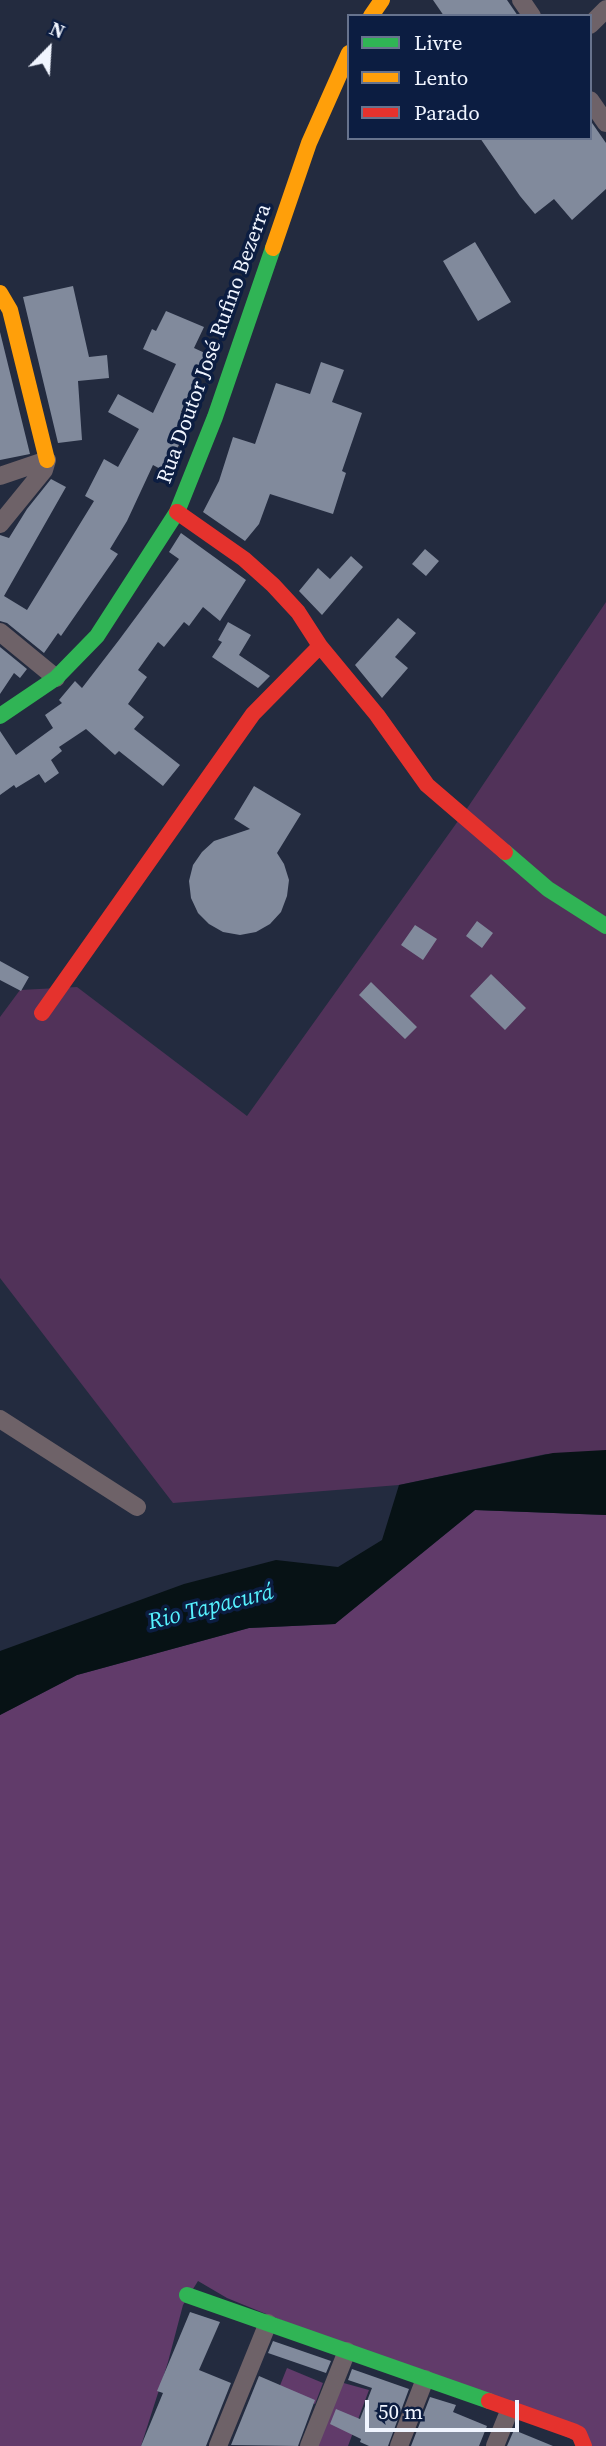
<!DOCTYPE html>
<meta charset="utf-8">
<style>
body{margin:0}
#map{position:relative;width:606px;height:2446px;overflow:hidden;background:#232b3f;font-family:"Source Serif 4",serif}
canvas{display:block}
.legend{position:absolute;left:347px;top:14px;width:245px;height:126px;box-sizing:border-box;background:#0c1d41;border:2px solid #67738d;margin:0;padding:9px 12px;list-style:none;font-size:21px;color:#f0f5ff}
.legend li{display:flex;align-items:center;gap:14px;height:35px}
.legend b{width:35px;border:2px solid #67738d}
.north{position:absolute;left:14px;top:14px;width:70px;height:70px;-webkit-text-stroke:5px #0c1d41;paint-order:stroke;rotate:24deg;font-size:19px;font-weight:700;line-height:28px;text-align:center;color:#f0f5ff}
.north::after{content:'';display:block;margin:auto;width:24px;height:32px;background:#f0f5ff;clip-path:polygon(50% 0,100% 100%,50% 72%,0 100%)}
.scale{position:absolute;left:365px;top:2400px;width:154px;height:32px;box-sizing:border-box;border:4px solid #f0f5ff;border-top:0;padding-left:9px;font-size:21px;line-height:24px;white-space:nowrap;color:#f0f5ff;-webkit-text-stroke:5px #0c1d41;paint-order:stroke}
</style>
<div id="map">
<canvas width="606" height="2446"></canvas>
<ul class="legend">
<li><b style="height:9px;background:#30b455"></b>Livre</li>
<li><b style="height:9px;background:#ff9f0a"></b>Lento</li>
<li><b style="height:9px;background:#e5322d"></b>Parado</li>
</ul>
<div class="north">N</div>
<div class="scale">50 m</div>
</div>
<script>
const context = document.querySelector('canvas').getContext('2d');
context.lineJoin = 'round';
function fillPath(path, color) {
  context.fillStyle = color;
  context.fill(path, 'evenodd');
}
function poly(rows) {
  const path = new Path2D();
  for (const r of rows) {
    path.moveTo(r[0], r[1]);
    for (let i = 2; i < r.length; i += 2) path.lineTo(r[i], r[i + 1]);
  }
  return path;
}
function stroke(path, color, width, dash) {
  context.strokeStyle = color;
  context.lineWidth = width;
  context.lineCap = dash ? 'butt' : 'round';
  context.setLineDash(dash || []);
  context.stroke(path);
}
function label(font, color, halo, rows, align = 'center') {
  context.font = font + ' "Source Serif 4",serif';
  context.lineWidth = 7;
  context.setLineDash([]);
  context.textBaseline = 'middle';
  context.strokeStyle = halo;
  context.fillStyle = color;
  for (const [text, x, y, turn = 0] of rows) {
    context.save();
    context.translate(x, y);
    context.rotate((+turn || 0) * Math.PI / 180);
    context.textAlign = isNaN(turn) ? turn : align;
    if (halo) context.strokeText(text, 0, 0);
    context.fillText(text, 0, 0);
    context.restore();
  }
}
const green = poly([
 [606,602,606,1453,546,1454,399,1485,173,1503,0,1278,0,1017,20,990,77,987,247,1116,468,807]
]);
const forest = poly([
 [475,1510,606,1515,606,2446,589,2446,227,2298,198,2281,183,2305,168,2362,141,2446,0,2446,0,1715,77,1675,249,1628,335,1624],
 [287,2368,323,2383,315,2404,279,2388],
 [340,2382,369,2390,348,2446,316,2446]
]);
const water = poly([
 [606,1450,606,1515,475,1510,335,1624,249,1628,77,1675,0,1715,0,1651,184,1584,276,1560,338,1567,382,1540,399,1485,553,1453]
]);
const building = poly([
 [433,0,507,0,518,16,444,16],
 [590,120,606,143,606,189,572,220,554,199,535,214,520,196,480,138,590,138],
 [475,242,511,302,478,321,443,261],
 [73,286,89,357,107,355,109,378,78,381,82,440,58,443,23,297],
 [166,311,204,327,194,348,207,354,181,412,184,413,177,426,186,430,166,472,153,465,127,521,110,549,118,554,61,636,58,633,44,653,7,623,0,621,0,535,9,538,27,509,51,479,66,487,4,596,27,610,94,501,85,496,104,459,118,467,139,429,108,412,118,394,153,413,176,364,143,349,152,329,156,331],
 [0,332,30,454,0,460],
 [321,362,344,370,332,402,362,413,342,471,346,473,333,514,270,494,259,524,245,541,203,512,219,481,233,437,255,444,276,383,310,394],
 [181,533,246,580,220,621,203,607,189,626,184,622,164,647,158,642,138,670,147,677,128,704,144,717,134,729,180,765,163,786,119,751,115,755,86,729,59,747,62,751,51,760,59,773,45,783,39,774,16,788,14,785,0,795,0,731,16,755,53,728,45,715,62,703,59,700,75,681,82,688,119,640,179,559,169,552],
 [425,549,439,561,426,576,412,564],
 [351,556,363,567,322,615,299,591,318,568,330,579],
 [398,618,416,633,395,657,408,668,382,698,355,665],
 [228,622,251,635,239,655,270,676,258,688,212,657,222,642,218,640],
 [0,647,27,669,20,678,14,673,0,694],
 [254,786,301,814,277,853,284,864,289,880,287,896,281,912,270,924,256,932,240,935,223,932,209,924,198,913,191,898,189,881,193,865,202,852,214,841,250,829,234,819],
 [477,921,493,933,482,948,466,936],
 [415,925,437,939,423,960,401,945],
 [0,961,29,977,21,991,0,980],
 [491,974,526,1008,505,1030,470,996],
 [371,982,417,1027,405,1039,359,995],
 [190,2312,220,2322,199,2370,231,2383,206,2446,141,2446,163,2393,157,2391],
 [273,2341,331,2361,326,2373,268,2353],
 [352,2369,409,2389,388,2446,369,2446,360,2442,361,2439,330,2424,336,2409,360,2419,372,2388,348,2380],
 [259,2376,315,2400,298,2446,231,2445],
 [430,2397,456,2405,453,2412,487,2426,479,2446,411,2446],
 [514,2430,553,2446,507,2446]
]);
const street = poly([
 [521,0,532,16],
 [590,25,606,9],
 [590,100,606,123],
 [0,476,47,460],
 [0,524,44,470,47,460],
 [0,632,56,678],
 [0,1419,137,1507],
 [218,2446,268,2323],
 [309,2446,347,2351],
 [399,2446,425,2379],
 [495,2446,510,2409]
]);
const fast = poly([
 [0,716,56,678,97,636,177,512,215,417,273,248],
 [505,852,548,889,606,926],
 [187,2295,489,2401]
]);
const slow = poly([
 [371,16,382,0],
 [273,248,309,143,349,53],
 [0,293,10,310,47,460]
]);
const jam = poly([
 [177,512,244,559,273,585,298,612,320,646,377,715,427,785,505,852],
 [42,1013,253,714,320,646],
 [489,2401,573,2431,579,2434,584,2446]
]);
const streetNames = [
 ["Rua Doutor José Rufino Bezerra",215,344,-70]
];
const waterNames = [
 ["Rio Tapacurá",211,1608,-14]
];
fillPath(green, '#513259');
fillPath(forest, '#613b6a');
fillPath(water, '#071215');
fillPath(building, '#818a9c');
stroke(street, '#6e6268', 18);
stroke(fast, '#30b455', 16);
stroke(slow, '#ff9f0a', 16);
stroke(jam, '#e5322d', 16);
label('21px', '#f0f5ff', '#0c1d41', streetNames);
label('italic 23px', '#56f2ff', '#0c1d41', waterNames);
</script>
